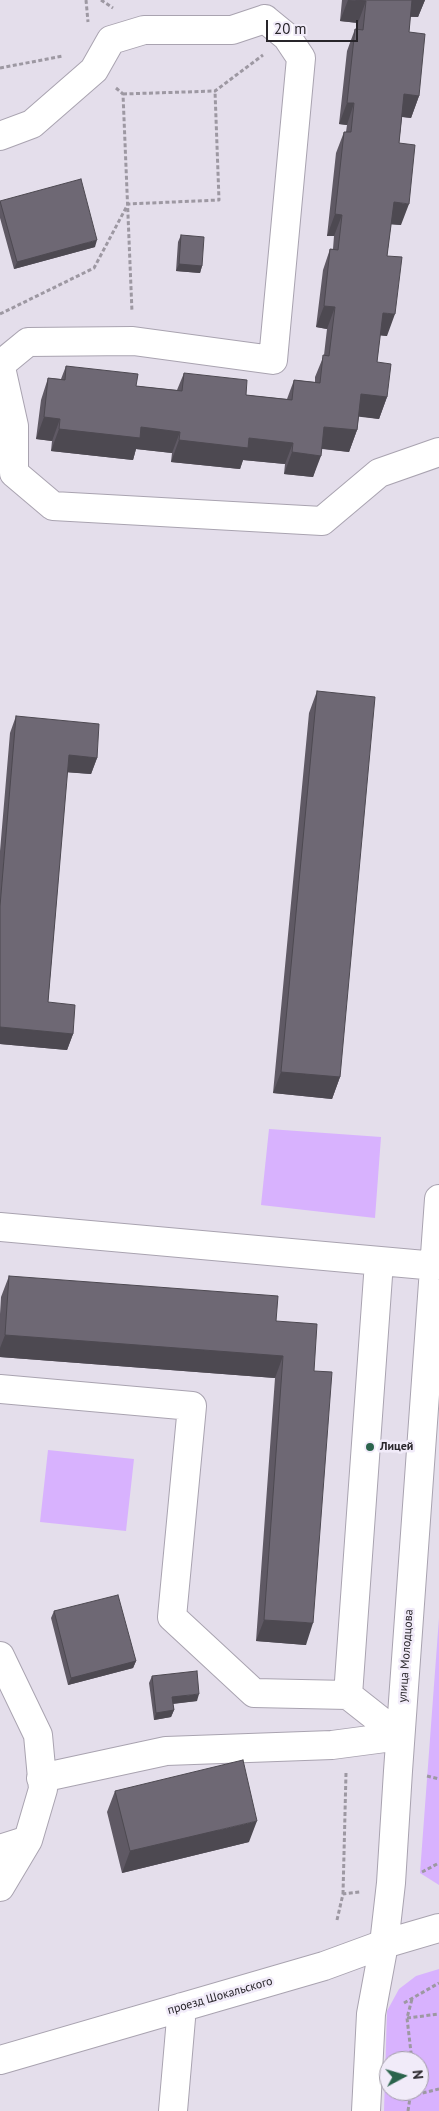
<!DOCTYPE html>
<html>
<head>
<meta charset="utf-8">
<style>
  body { margin:0 }
  #map { position:relative; width:439px; height:2111px; overflow:hidden; background:#e4deeb; font-family:"PT Sans",sans-serif }
  canvas { display:block }
  .north { position:absolute; left:379px; top:2051px; width:50px; height:50px; box-sizing:border-box; background:#f1ebf9; border:1px solid #a19ca6; border-radius:50%; rotate:84deg; font-size:14px; font-weight:700; line-height:20px; text-align:center; color:#28252a }
  .north::after { content:''; display:block; margin:auto; width:18px; height:22px; background:#2b644c; clip-path:polygon(50% 0,100% 100%,50% 72%,0 100%) }
  .scale { position:absolute; left:266px; top:20px; width:92px; height:22px; box-sizing:border-box; border:2px solid #28252a; border-top:0; padding-left:6px; font-size:15px; line-height:18px; white-space:nowrap; color:#28252a; -webkit-text-stroke:4px #f1ebf9; paint-order:stroke }
</style>
</head>
<body>
<div id="map">
<canvas width="439" height="2111"></canvas>
<div class="north">N</div>
<div class="scale">20 m</div>
</div>
<script>
const ctx = document.querySelector('canvas').getContext('2d');
ctx.lineJoin = 'round';
function fill(path, color) { ctx.fillStyle = color; ctx.fill(path, 'evenodd'); }
const poly = rows => new Path2D(rows.map(r => 'M' + r).join(''));
function stroke(path, color, width, dash) { ctx.strokeStyle = color; ctx.lineWidth = width; ctx.lineCap = dash ? 'butt' : 'round'; ctx.setLineDash(dash || []); ctx.stroke(path); }
function write(font, color, halo, rows, align = 'center') {
  ctx.font = font + ' "PT Sans",sans-serif'; ctx.lineWidth = 5; ctx.setLineDash([]); ctx.textBaseline = 'middle'; ctx.strokeStyle = halo; ctx.fillStyle = color; for (const [text, x, y, turn = 0] of rows) {
    ctx.save(); ctx.translate(x, y); ctx.rotate((+turn || 0) * Math.PI / 180); ctx.textAlign = isNaN(turn) ? turn : align; if (halo) ctx.strokeText(text, 0, 0); ctx.fillText(text, 0, 0); ctx.restore();
  }
}
const green = poly([
  [269,1129,381,1137,375,1218,261,1205],
  [48,1450,134,1459,126,1531,40,1522],
  [439,1618,439,1885,420,1873],
  [439,1969,439,2111,384,2111,387,2011,399,1989,416,1976],
  [389,2061,419,2061,419,2091,389,2091]
]);
const path = poly([
  [86,0,88,22],
  [101,0,113,8],
  [0,68,63,56],
  [116,88,123,94,132,312],
  [123,94,215,91,263,55],
  [0,314,94,268,128,204,219,200,215,91],
  [427,1776,439,1779],
  [422,1872,439,1863],
  [343,1894,346,1773],
  [337,1920,343,1894,360,1892],
  [404,2003,439,1983],
  [407,2018,439,2014],
  [412,2061,407,2018,412,1999],
  [410,2096,439,2089],
  [408,2111,411,2091]
]);
const minor = poly([
  [0,136,32,124,94,70,111,40,144,30,232,30,265,19],
  [0,363,14,426,14,473,53,506,322,521,379,473,439,452],
  [0,365,28,342,133,341,273,360,301,58,287,37,265,19],
  [0,1227,436,1266],
  [0,1389,192,1406,172,1617,254,1693,348,1695,400,1736],
  [0,1656,38,1735,43,1789,28,1840,0,1849],
  [348,1695,379,1262],
  [41,1778,166,1751,332,1745,400,1736],
  [0,1887,28,1840],
  [0,2060,324,1966,384,1944,439,1928],
  [173,2111,182,2007],
  [366,2111,371,2014,384,1944,391,1883,398,1771,439,1199]
]);
const wall = poly([
  [342,0,425,0,418,17,410,17,409,32,419,96,411,118,402,117,399,143,401,225,391,224,387,256,387,336,380,335,377,362,387,397,379,419,359,416,357,430,349,452,322,449,313,477,284,474,285,464,243,460,240,469,171,462,172,453,136,449,133,460,51,451,52,441,36,439,41,400,48,378,61,379,66,366,136,386,177,390,184,373,246,395,287,399,294,380,315,382,315,377,324,355,327,329,316,327,323,270,330,249,333,249,334,236,327,236,336,153,344,132,346,132,347,125,339,124,347,51,355,29,357,29,358,23,340,21],
  [0,201,95,247,14,269,0,218],
  [181,235,202,266,200,273,176,271,178,242],
  [317,691,340,1077,332,1099,273,1093,309,713],
  [16,716,97,758,91,774,67,772,48,1002,73,1034,67,1050,0,1044,0,851,10,733],
  [9,1276,276,1321,314,1371,306,1645,256,1641,275,1378,0,1357,0,1314,1,1297],
  [54,1611,136,1661,133,1668,68,1685,51,1618],
  [152,1676,197,1701,173,1704,174,1710,171,1717,154,1720,149,1683],
  [115,1791,249,1842,122,1873,107,1812]
]);
const shadedWall = poly([
  [348,0,366,1,358,23,340,21],
  [411,0,425,0,418,17,405,16],
  [404,94,419,96,411,118,396,116],
  [347,103,354,103,347,125,339,124],
  [394,202,409,204,401,225,386,224],
  [335,214,342,215,334,236,327,236],
  [97,240,95,247,14,269,17,262],
  [179,264,202,266,200,273,176,271],
  [324,306,335,307,327,329,316,327],
  [383,313,395,314,387,336,375,335],
  [361,394,387,397,379,419,353,416],
  [44,417,60,419,52,441,36,439],
  [141,427,180,432,172,453,136,449,133,460,51,451,59,429],
  [324,427,357,430,349,452,317,448],
  [249,438,293,443,285,464,243,460,240,469,171,462,179,440],
  [292,452,321,456,313,477,284,474],
  [69,755,97,758,91,774,63,772],
  [0,1027,73,1034,67,1050,0,1044],
  [281,1072,340,1077,332,1099,273,1093],
  [5,1335,283,1356,275,1378,0,1357,0,1348],
  [264,1620,313,1623,306,1645,256,1641],
  [136,1661,133,1668,68,1685,71,1678],
  [199,1694,197,1701,170,1704,172,1697],
  [174,1710,171,1717,154,1720,156,1713],
  [257,1821,249,1842,122,1873,130,1851]
]);
const building = poly([
  [356,0,412,0,409,32,425,34,419,96,404,94,399,143,415,145,409,204,394,202,387,256,402,257,395,314,383,313,377,362,391,364,387,397,361,394,357,430,324,427,321,456,292,452,293,443,249,438,248,448,179,440,180,432,141,427,140,438,59,429,60,419,44,417,48,378,65,380,66,366,138,374,136,386,182,391,184,373,247,380,246,395,292,400,294,380,320,383,323,355,329,356,335,307,324,306,330,249,338,250,342,215,335,214,344,132,351,132,354,103,347,103,355,29,363,30,366,1,356,0],
  [81,179,97,240,17,262,0,201,81,179],
  [181,235,204,237,202,266,179,264,181,235],
  [317,691,375,697,340,1077,281,1072,317,691],
  [16,716,99,724,97,758,69,755,48,1002,75,1005,73,1034,0,1027,0,906,16,716],
  [9,1276,278,1296,276,1321,317,1324,314,1371,332,1372,313,1623,264,1620,283,1356,5,1335,9,1276],
  [118,1595,136,1661,71,1678,54,1611,118,1595],
  [197,1671,199,1694,172,1697,174,1710,156,1713,152,1676,197,1671],
  [243,1760,257,1821,130,1851,115,1791,243,1760]
]);
const markers = [
  [370,1447,5,"#2b644c"]
];
const poiNames = [
  ["Лицей",380,1447]
];
const streetNames = [
  ["улица Молодцова",406,1656,-86],
  ["проезд Шокальского",220,1996,-16]
];
fill(green, '#d8b2fe');
stroke(minor, '#a9a3b0', 30);
stroke(path, '#9d98a2', 3, [4, 2.5]);
stroke(minor, '#fff', 28);
fill(wall, '#5f5964');
fill(shadedWall, '#4d4951');
fill(building, '#6e6874');
stroke(building, '#4d4951', 1);
for (const [x, y, r, color] of markers) { const dot = new Path2D(); dot.arc(x, y, r, 0, 2 * Math.PI); ctx.fillStyle = color; ctx.fill(dot); stroke(dot, '#f1ebf9', 2); }
write('bold 12px', '#28252a', '#f1ebf9', poiNames, 'left');
write('12px', '#28252a', '#f1ebf9', streetNames);
</script>
</body>
</html>
